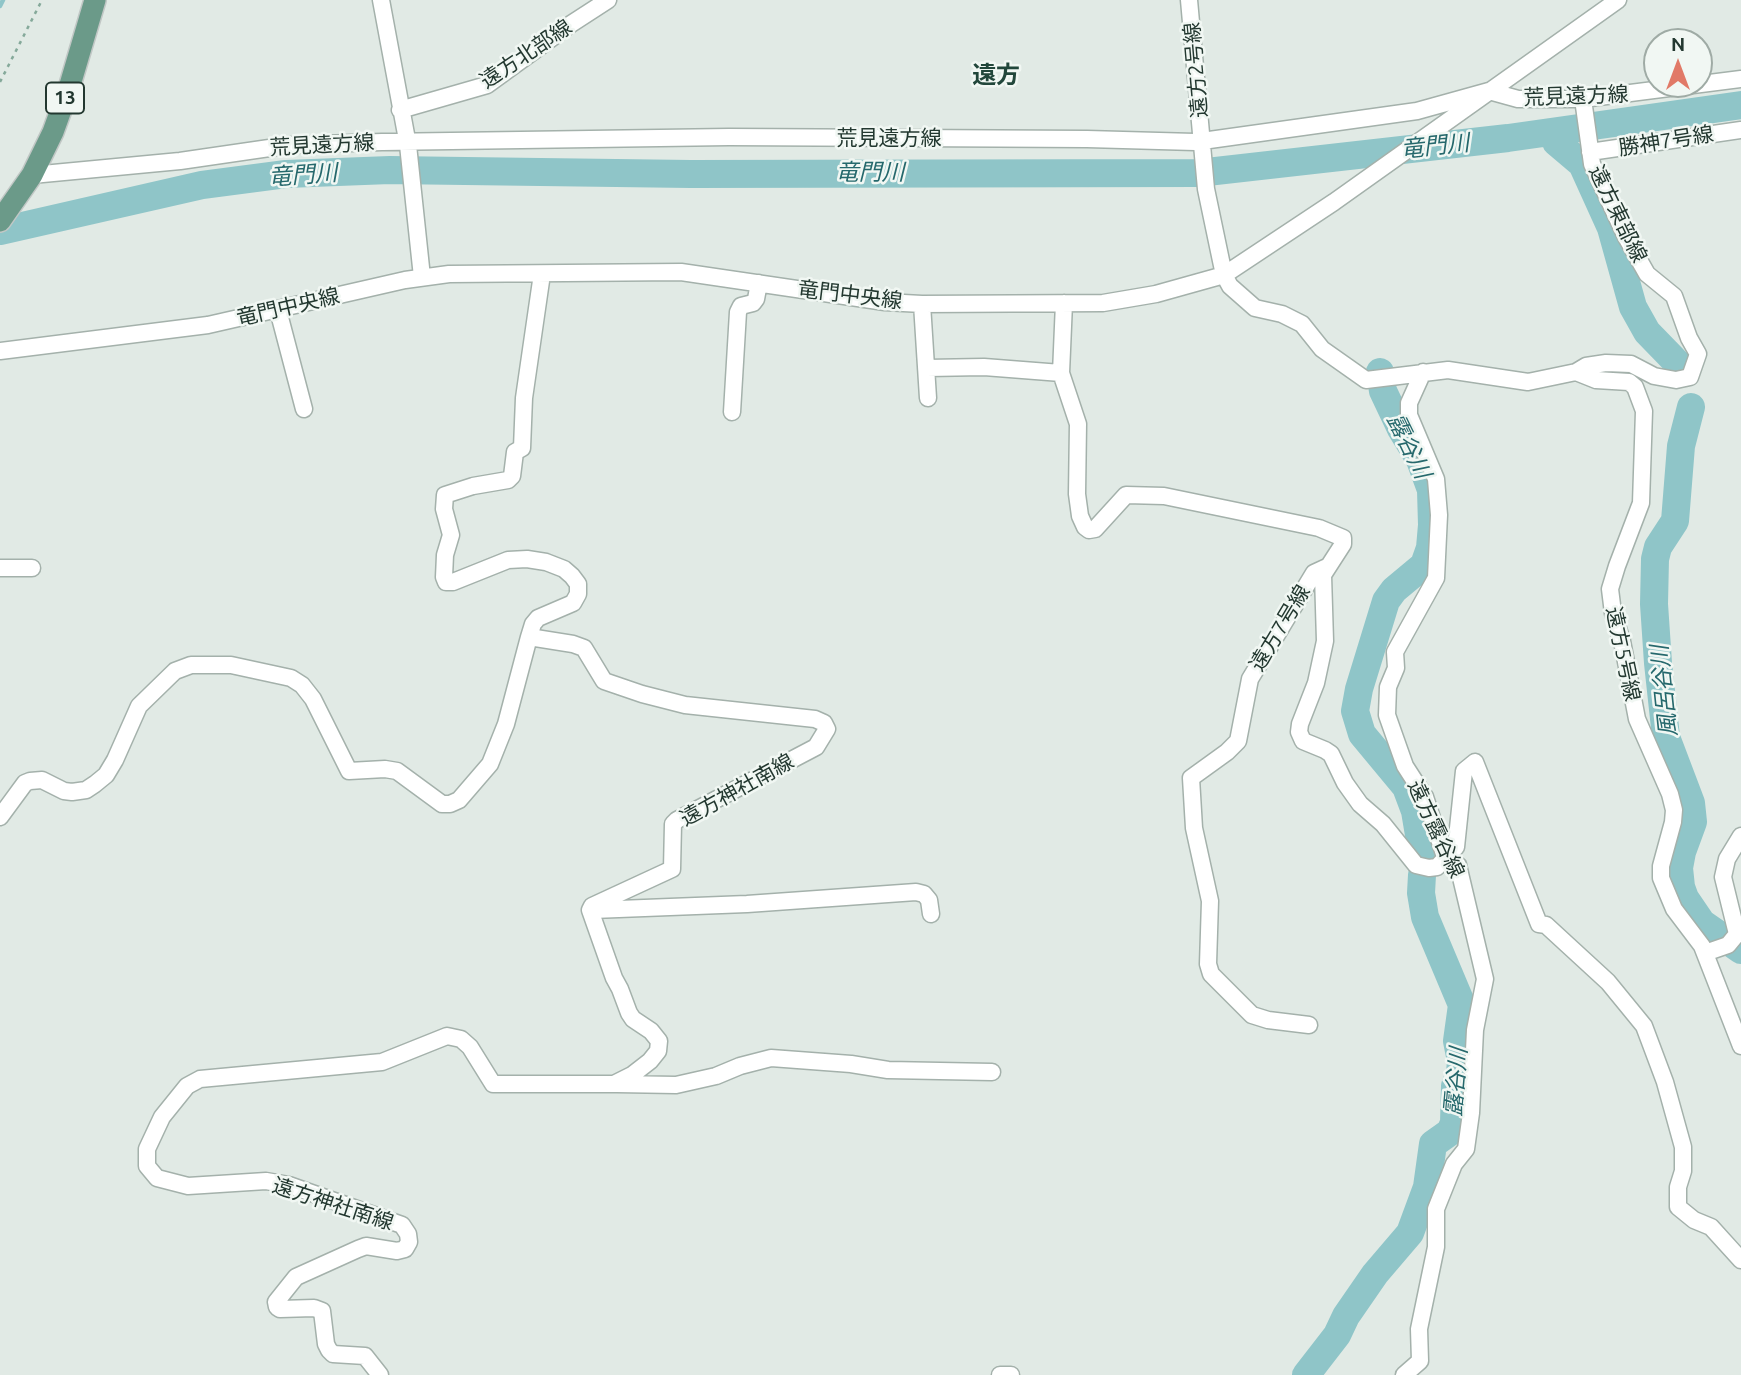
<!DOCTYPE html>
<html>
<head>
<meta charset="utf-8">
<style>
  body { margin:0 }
  #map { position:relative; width:1741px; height:1375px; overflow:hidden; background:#e1eae5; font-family:Ubuntu,sans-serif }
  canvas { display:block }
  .north { position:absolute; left:1643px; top:28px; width:70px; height:70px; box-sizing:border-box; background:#f1f7f3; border:2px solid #9faba5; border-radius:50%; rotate:0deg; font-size:19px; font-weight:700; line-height:28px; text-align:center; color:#233830 }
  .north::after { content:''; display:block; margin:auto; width:24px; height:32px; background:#e17967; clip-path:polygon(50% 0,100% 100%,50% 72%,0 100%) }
</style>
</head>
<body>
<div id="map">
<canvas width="1741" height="1375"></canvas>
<div class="north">N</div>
</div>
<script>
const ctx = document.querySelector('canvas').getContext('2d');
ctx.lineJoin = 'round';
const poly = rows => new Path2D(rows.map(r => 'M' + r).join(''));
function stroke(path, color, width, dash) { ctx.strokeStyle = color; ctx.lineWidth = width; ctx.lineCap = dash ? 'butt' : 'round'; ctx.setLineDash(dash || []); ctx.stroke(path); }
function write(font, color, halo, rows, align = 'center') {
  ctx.font = font + ' Ubuntu,"Noto Sans JP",sans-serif'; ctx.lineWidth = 5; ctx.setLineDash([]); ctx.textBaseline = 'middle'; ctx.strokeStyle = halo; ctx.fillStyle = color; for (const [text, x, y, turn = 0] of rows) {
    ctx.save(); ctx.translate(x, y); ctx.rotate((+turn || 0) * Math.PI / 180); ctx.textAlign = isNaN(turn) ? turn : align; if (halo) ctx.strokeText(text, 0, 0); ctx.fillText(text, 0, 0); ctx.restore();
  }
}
const stream = poly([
  [0,6,3,0]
]);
const river = poly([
  [1553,132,1556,142,1582,164,1611,228,1633,307,1647,332,1681,367],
  [0,231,202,185,286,174,390,170,691,174,1198,173,1508,138,1741,105],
  [1380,372,1383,391,1401,429,1420,460,1431,490,1432,525,1430,548,1424,565,1394,590,1386,601,1359,689,1355,711,1362,734,1406,787,1415,811,1423,859],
  [1691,407,1681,446,1675,521,1658,547,1655,559,1654,604,1658,663,1666,737,1691,803,1693,822,1682,852,1679,868,1681,887,1685,898,1702,923,1741,950],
  [1306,1375,1337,1335,1346,1316,1375,1274,1410,1233,1427,1187,1433,1144,1450,1132,1454,1123,1455,1086,1460,1073,1461,1061,1457,1041,1462,1005,1425,917,1421,893,1422,875]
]);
const path = poly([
  [0,82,42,0]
]);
const street = poly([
  [381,0,408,145,422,277],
  [1189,0,1206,189,1224,275,1230,286,1255,308,1282,314,1302,324,1322,349,1366,380,1448,370,1528,382,1576,372,1586,366,1606,363,1631,364,1654,376,1676,380,1690,377,1698,354,1689,338,1674,296,1647,274,1626,237,1592,164,1583,99],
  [400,110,487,85,571,24,608,0],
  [1590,152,1741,130],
  [32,175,180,161,290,145,382,142,729,137,1087,139,1195,142,1417,111,1489,91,1518,99,1583,99,1741,79],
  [1064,303,1061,373,1078,424,1077,494,1080,516,1085,527,1089,530,1095,529,1126,495,1164,496,1319,528,1343,538,1343,544,1323,575,1325,641,1316,683,1300,724,1299,732,1303,741,1325,750,1331,754,1345,783,1360,804,1383,824,1416,865,1429,868,1437,867,1456,847,1464,771,1475,762,1539,924,1546,925,1608,982,1644,1026,1665,1082,1683,1147,1683,1171,1678,1187,1678,1207,1694,1220,1711,1227,1741,1260],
  [922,304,928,398],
  [278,310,304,409],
  [0,351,208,325,405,280,449,274,681,272,885,302,922,304,1103,303,1156,294,1224,275,1334,202,1618,0],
  [927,368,984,367,1061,373],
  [1576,372,1596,380,1629,382,1635,387,1644,411,1641,503,1617,566,1610,589,1613,613,1622,641,1637,719,1670,794,1674,810,1673,822,1661,866,1661,878,1674,909,1702,946,1741,1046],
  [732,412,738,312,741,306,753,303,756,299,759,283],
  [0,568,32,568],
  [0,817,25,783,30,781,42,780,64,791,72,792,86,790,95,784,106,775,115,760,139,706,175,671,191,665,231,665,291,678,302,685,313,699,349,771,385,769,397,771,442,804,450,804,459,800,490,764,506,724,529,637],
  [593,910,747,904,916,892,924,894,929,900,931,914],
  [1705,953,1728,945,1737,934,1723,877,1727,859,1741,836],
  [1309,1025,1268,1020,1252,1015,1211,974,1208,964,1210,901,1194,828,1191,778,1227,752,1238,741,1250,679,1314,573,1327,567],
  [617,1084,676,1085,716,1076,740,1066,771,1058,851,1064,888,1070,992,1072],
  [380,1375,365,1356,333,1354,329,1350,326,1344,322,1311,314,1308,280,1309,277,1307,276,1302,296,1277,358,1249,366,1246,397,1251,405,1249,409,1242,408,1234,402,1225,289,1185,266,1181,188,1186,157,1178,147,1166,147,1149,162,1117,187,1086,200,1079,382,1062,447,1036,461,1039,470,1047,493,1084,614,1084,632,1075,650,1061,658,1051,659,1041,651,1031,633,1019,629,1013,620,989,614,978,590,910,592,906,672,869,673,824,677,820,816,747,827,729,824,723,815,719,685,705,642,694,604,681,584,648,573,644,529,637,533,624,538,618,573,603,578,594,578,584,572,576,564,569,546,562,527,559,508,560,453,582,446,582,444,577,445,555,451,535,444,509,445,495,473,486,508,480,512,476,515,452,522,448,524,398,542,274],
  [1000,1375,1011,1375],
  [1404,1375,1420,1361,1419,1329,1436,1247,1436,1209,1454,1164,1466,1149,1471,1113,1475,1030,1485,979,1458,865,1445,857,1425,797,1405,766,1387,715,1388,687,1396,668,1395,652,1436,578,1439,515,1436,479,1409,415,1409,403,1423,372]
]);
const primary = poly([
  [0,221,32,175,53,132,70,85,95,0]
]);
const shields = [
  [65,98,38]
];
const shieldNames = [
  ["13",65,98]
];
const streetNames = [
  ["遠方北部線",526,54,-34],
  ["遠方2号線",1196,70,-95],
  ["荒見遠方線",1576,96,-2],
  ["荒見遠方線",889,138],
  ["勝神7号線",1666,141,-9],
  ["荒見遠方線",322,145,-3],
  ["遠方東部線",1618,214,64],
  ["竜門中央線",850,295,7],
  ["竜門中央線",288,307,-13],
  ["遠方7号線",1280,628,-59],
  ["遠方5号線",1623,654,78],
  ["遠方神社南線",737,790,-29],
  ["遠方露谷線",1436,829,65],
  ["遠方神社南線",333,1204,18]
];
const waterNames = [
  ["竜門川",1435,146,-6],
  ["竜門川",870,172],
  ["竜門川",303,175,-4],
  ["露谷川",1409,446,64],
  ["風呂谷川",1664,691,-96],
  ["露谷川",1456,1082,-85]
];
const quarterNames = [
  ["遠方",996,75]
];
stroke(stream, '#8fc5c8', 4.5);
stroke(river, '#8fc5c8', 28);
stroke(street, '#a4b1ab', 19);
stroke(primary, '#c1c7c5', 24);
stroke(path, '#85a99a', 2.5, [3.5, 5]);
stroke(street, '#fff', 16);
stroke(primary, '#6b9a89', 21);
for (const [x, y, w] of shields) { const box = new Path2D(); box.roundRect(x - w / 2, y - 15.5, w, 31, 5); ctx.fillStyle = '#f1f7f3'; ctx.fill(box); stroke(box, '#233830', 2); }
write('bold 19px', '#233830', null, shieldNames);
write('21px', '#233830', '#f1f7f3', streetNames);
write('italic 23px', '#25686c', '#f1f7f3', waterNames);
write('bold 24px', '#22473b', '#f1f7f3', quarterNames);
</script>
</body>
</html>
